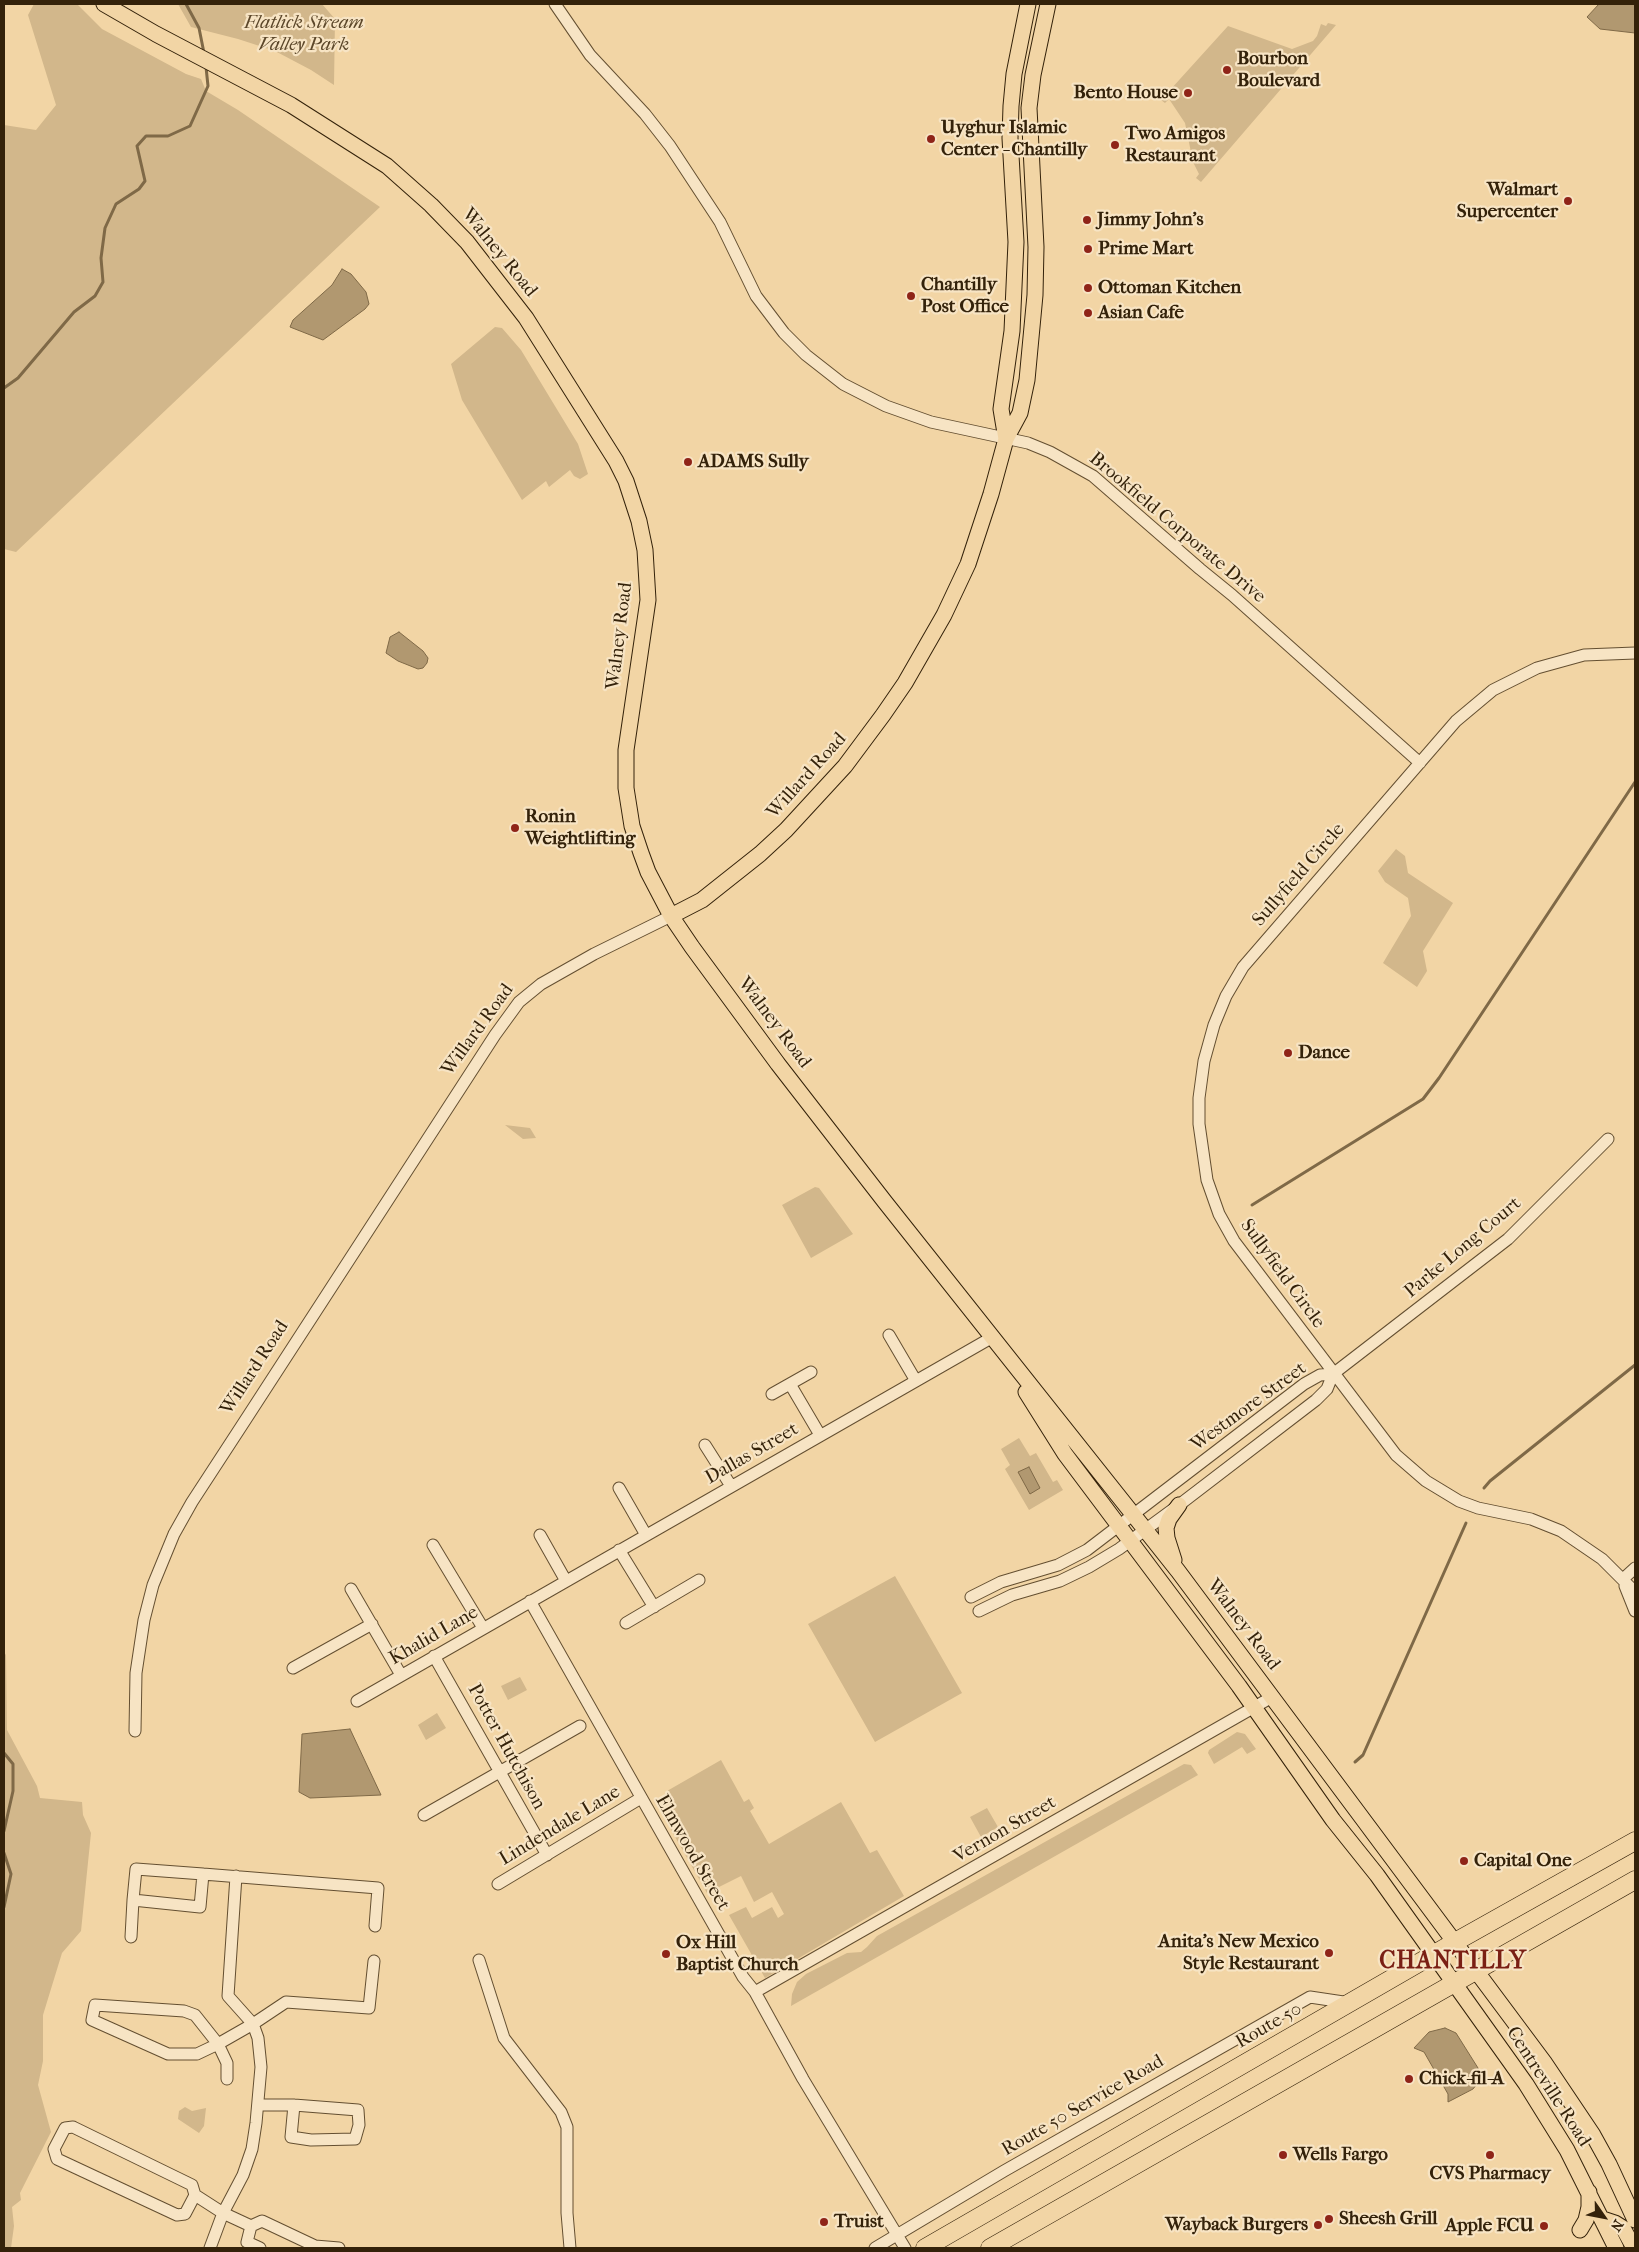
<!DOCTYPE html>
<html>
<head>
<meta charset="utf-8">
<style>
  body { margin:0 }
  #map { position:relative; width:1639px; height:2252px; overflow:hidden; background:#f2d5a5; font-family:"IM FELL French Canon",serif }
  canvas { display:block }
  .frame { position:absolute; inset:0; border:5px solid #34220a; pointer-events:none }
  .north { position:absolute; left:1579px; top:2192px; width:50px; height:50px; -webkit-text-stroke:4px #f7e4c4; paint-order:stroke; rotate:123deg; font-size:14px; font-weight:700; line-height:20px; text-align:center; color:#34220a }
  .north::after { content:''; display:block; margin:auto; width:18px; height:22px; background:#34220a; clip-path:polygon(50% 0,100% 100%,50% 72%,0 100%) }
</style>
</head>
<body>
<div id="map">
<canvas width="1639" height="2252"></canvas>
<div class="frame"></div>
<div class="north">N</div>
</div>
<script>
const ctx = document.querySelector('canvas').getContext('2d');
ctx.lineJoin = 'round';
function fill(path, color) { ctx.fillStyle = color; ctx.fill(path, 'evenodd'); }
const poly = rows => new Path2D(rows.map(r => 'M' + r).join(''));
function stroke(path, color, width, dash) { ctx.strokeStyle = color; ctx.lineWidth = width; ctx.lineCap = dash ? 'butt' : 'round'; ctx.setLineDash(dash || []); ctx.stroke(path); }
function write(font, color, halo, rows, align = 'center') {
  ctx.font = font + ' "IM FELL French Canon",serif'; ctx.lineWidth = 4.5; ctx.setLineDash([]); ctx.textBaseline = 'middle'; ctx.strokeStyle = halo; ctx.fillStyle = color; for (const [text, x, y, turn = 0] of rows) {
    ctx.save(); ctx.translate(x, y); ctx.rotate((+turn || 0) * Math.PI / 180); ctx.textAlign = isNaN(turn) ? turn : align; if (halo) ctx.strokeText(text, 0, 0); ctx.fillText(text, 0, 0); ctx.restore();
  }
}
const green = poly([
  [34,4,77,4,102,29,186,74,201,79,206,91,238,110,380,207,16,552,4,549,4,125,36,130,56,105,28,15],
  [178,4,322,4,335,19,334,85,311,70,275,51,238,39,191,27],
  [1328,23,1336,25,1201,182,1196,178,1199,174,1193,162,1185,123,1169,99,1165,103,1161,100,1228,26,1292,49,1313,41,1317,36,1321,24,1326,26],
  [495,327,502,328,521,350,578,444,588,474,580,479,574,476,570,470,549,487,546,481,522,500,462,400,451,364],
  [1396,849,1405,856,1408,873,1453,903,1423,951,1427,971,1417,987,1383,963,1411,916,1408,898,1385,882,1378,871],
  [505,1125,530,1128,536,1138,523,1139],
  [815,1187,819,1188,853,1234,811,1258,782,1205],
  [1019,1438,1030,1456,1036,1453,1053,1482,1057,1480,1063,1490,1029,1510,1005,1469,1010,1465,1001,1449],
  [895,1576,962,1693,875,1742,808,1624],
  [4,1652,6,1655,7,1730,37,1786,40,1798,82,1802,83,1815,91,1833,81,1931,62,1953,43,2015,43,2061,38,2085,51,2132,20,2193,21,2200,12,2207,14,2226,11,2248,4,2248],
  [520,1677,527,1690,508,1700,501,1686],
  [437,1713,446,1728,426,1740,418,1725],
  [1237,1732,1245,1734,1256,1749,1247,1754,1242,1747,1214,1764,1208,1753,1209,1750],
  [721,1760,744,1802,749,1799,754,1808,750,1811,769,1844,841,1802,870,1853,877,1850,904,1896,765,1978,729,1915,746,1907,752,1918,772,1907,778,1918,784,1914,772,1892,754,1902,741,1876,707,1893,661,1812,661,1800,667,1791],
  [1184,1764,1191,1765,1198,1775,791,2006,792,1994,797,1982,806,1974,847,1953,861,1952,867,1947,877,1936],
  [987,1808,998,1827,981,1837,970,1817],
  [185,2107,192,2111,206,2108,204,2126,199,2133,178,2119,179,2111]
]);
const water = poly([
  [1599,4,1635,4,1635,33,1600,29,1587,17,1599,4],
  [342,269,351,274,366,292,369,304,365,309,323,340,290,327,293,320,332,285,342,269],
  [399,632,423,651,428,658,427,663,423,668,418,669,398,661,386,653,390,637,399,632],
  [1029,1467,1040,1488,1030,1494,1018,1472,1029,1467],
  [350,1729,381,1795,310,1798,299,1792,302,1734,350,1729],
  [1445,2028,1456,2033,1478,2068,1479,2076,1477,2084,1473,2089,1448,2102,1448,2094,1424,2052,1414,2048,1429,2032,1445,2028]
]);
const stream = poly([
  [186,4,199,28,204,53],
  [4,388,18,378,74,312,95,296,103,282,101,258,105,228,116,204,139,189,145,181,137,146,146,136,168,136,190,126,208,86,206,67],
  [1252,1205,1423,1099,1439,1078,1635,782],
  [1484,1488,1490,1481,1635,1365],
  [4,1753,13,1764,13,1791,4,1831],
  [1355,1762,1363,1755,1466,1523],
  [4,1853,11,1874,4,1907]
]);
const minor = poly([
  [555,4,590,55,645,114,670,146,720,222,756,296,784,333,806,355,843,384,886,406,931,422,1028,443,1050,452,1093,476,1200,569,1232,595,1420,763],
  [1635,653,1584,655,1537,668,1493,690,1456,721,1243,967,1226,996,1214,1025,1204,1061,1199,1098,1199,1124,1207,1180,1219,1214,1234,1241,1396,1455,1426,1481,1459,1501,1478,1508,1531,1519,1561,1531,1602,1559,1635,1592],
  [889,1335,916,1381],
  [790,1384,820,1435],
  [772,1394,811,1372],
  [705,1445,731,1486],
  [619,1488,646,1535],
  [540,1535,566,1581],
  [433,1545,483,1628],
  [619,1550,654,1607],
  [1623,1579,1635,1568],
  [1625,1586,1635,1611],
  [351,1589,401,1675],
  [971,1597,1001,1582,1058,1565,1087,1550,1304,1384,1320,1375,1333,1374],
  [530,1601,743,1977,755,1992,803,2079,905,2248],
  [979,1611,1012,1595,1060,1581,1089,1567,1119,1549,1179,1505,1316,1400,1327,1389,1333,1374,1508,1239,1608,1139],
  [626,1623,699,1580],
  [434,1656,547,1855],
  [293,1668,372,1624],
  [357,1701,991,1338],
  [135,1731,136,1673,144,1620,153,1585,174,1534,192,1502,248,1416,495,1035,519,1002,541,984,594,954,671,916],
  [424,1815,580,1726],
  [203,1874,200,1907,133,1900,136,1869,203,1874,378,1888,375,1926],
  [498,1884,641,1798],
  [131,1937,133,1900],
  [479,1960,504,2038,561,2112,567,2127,567,2213,570,2248],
  [755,1992,1272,1697],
  [227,2079,227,2063,218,2044,195,2015,184,2011,95,2005,92,2020,168,2054,197,2054,218,2044,253,2024,286,2002,369,2008,374,1961],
  [258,2105,294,2105],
  [294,2105,358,2110,359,2125,355,2139,311,2140,291,2137,294,2105],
  [73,2127,192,2185,195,2195,185,2214,177,2215,57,2159,54,2149,65,2128,73,2127],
  [195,2195,223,2213,251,2226,262,2221,315,2246,339,2248],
  [251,2226,247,2242,260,2248],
  [210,2248,223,2213,243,2175,252,2149,256,2123,261,2067,258,2038,253,2024,228,1996,236,1876],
  [875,2248,1004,2171,1310,1997,1350,2003]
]);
const major = poly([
  [104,4,156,34,291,105,387,166,431,205,467,242,526,318,616,461,626,481,639,521,645,550,648,600,626,750,626,788,632,826,641,853,648,872,671,916,692,947,778,1064,885,1202,1178,1571,1544,2062,1593,2135,1609,2164,1635,2220],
  [1006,439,1001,409,1012,331,1016,242,1010,138,1011,106,1014,74,1028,4],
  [671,916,702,900,760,854,786,830,845,766,883,715,905,683,944,615,968,564,991,494,1006,439,1020,413,1027,380,1035,295,1036,247,1029,108,1033,75,1048,4],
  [1026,1392,1065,1454,1239,1686,1333,1820,1377,1875,1526,2084,1567,2150,1616,2248],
  [1174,1560,1167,1538,1166,1528,1169,1519,1179,1505],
  [1603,2219,1615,2223,1623,2228,1634,2248],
  [1580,2230,1586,2220,1589,2207,1589,2192]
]);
const highway = poly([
  [925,2248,1455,1942,1635,1841],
  [990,2248,1635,1880]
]);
const markers = [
  [1227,70,5,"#8f2418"],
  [1188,93,5,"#8f2418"],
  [931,139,5,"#8f2418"],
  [1115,145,5,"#8f2418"],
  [1568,201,5,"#8f2418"],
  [1087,220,5,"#8f2418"],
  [1088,249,5,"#8f2418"],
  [1088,288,5,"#8f2418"],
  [911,296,5,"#8f2418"],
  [1088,313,5,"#8f2418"],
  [688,462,5,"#8f2418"],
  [515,828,5,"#8f2418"],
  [1288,1053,5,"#8f2418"],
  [1464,1861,5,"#8f2418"],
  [1329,1953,5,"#8f2418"],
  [666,1954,5,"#8f2418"],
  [1409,2079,5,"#8f2418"],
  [1283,2155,5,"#8f2418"],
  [1490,2155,5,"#8f2418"],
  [1329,2219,5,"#8f2418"],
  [824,2222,5,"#8f2418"],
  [1318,2225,5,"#8f2418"],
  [1544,2226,5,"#8f2418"]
];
const parkNames = [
  ["Flatlick Stream",304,23],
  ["Valley Park",304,45]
];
const poiNames = [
  ["Bourbon",1237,59],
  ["Boulevard",1237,81],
  ["Bento House",1178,93,"right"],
  ["Uyghur Islamic",941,128],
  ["Center - Chantilly",941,150],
  ["Two Amigos",1125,134],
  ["Restaurant",1125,156],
  ["Walmart",1558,190,"right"],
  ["Supercenter",1558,212,"right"],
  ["Jimmy John's",1097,220],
  ["Prime Mart",1098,249],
  ["Chantilly",921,285],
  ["Post Office",921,307],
  ["Ottoman Kitchen",1098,288],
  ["Asian Cafe",1098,313],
  ["ADAMS Sully",698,462],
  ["Ronin",525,817],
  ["Weightlifting",525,839],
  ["Dance",1298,1053],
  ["Capital One",1474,1861],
  ["Anita's New Mexico",1319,1942,"right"],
  ["Style Restaurant",1319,1964,"right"],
  ["Ox Hill",676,1943],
  ["Baptist Church",676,1965],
  ["Chick-fil-A",1419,2079],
  ["Wells Fargo",1293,2155],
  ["CVS Pharmacy",1490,2174,"center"],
  ["Sheesh Grill",1339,2219],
  ["Truist",834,2222],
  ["Wayback Burgers",1308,2225,"right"],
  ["Apple FCU",1534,2226,"right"]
];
const streetNames = [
  ["Walney Road",499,253,51],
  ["Brookfield Corporate Drive",1177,528,40],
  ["Walney Road",620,636,-83],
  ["Willard Road",807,776,-48],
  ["Sullyfield Circle",1299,875,-49],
  ["Walney Road",774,1023,53],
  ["Willard Road",478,1030,-54],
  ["Parke Long Court",1463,1248,-40],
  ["Sullyfield Circle",1282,1274,54],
  ["Willard Road",255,1368,-57],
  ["Westmore Street",1249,1407,-36],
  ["Dallas Street",752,1454,-30],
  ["Walney Road",1243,1625,53],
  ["Khalid Lane",434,1636,-30],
  ["Potter Hutchison",506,1747,61],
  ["Lindendale Lane",560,1826,-31],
  ["Vernon Street",1005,1830,-30],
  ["Elmwood Street",692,1853,60],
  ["Route 50",1269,2026,-30],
  ["Centreville Road",1548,2087,57],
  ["Route 50 Service Road",1083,2106,-30]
];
const districtNames = [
  ["CHANTILLY",1453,1962]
];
fill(green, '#d2b78b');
fill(water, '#b19870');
stroke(water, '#7f6947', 1);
stroke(stream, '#7f6947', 3);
stroke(minor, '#644f31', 13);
stroke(major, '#34220a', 17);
stroke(highway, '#34220a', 19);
stroke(minor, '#f7e4c4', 11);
stroke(major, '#f2d5a5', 15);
stroke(highway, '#f2d5a5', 18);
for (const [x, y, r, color] of markers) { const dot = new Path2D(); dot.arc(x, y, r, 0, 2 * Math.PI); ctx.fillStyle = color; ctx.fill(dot); stroke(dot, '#f7e4c4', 2); }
write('italic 19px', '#5c472a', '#f7e4c4', parkNames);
write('bold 19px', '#34220a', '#f7e4c4', poiNames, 'left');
write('19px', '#34220a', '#f7e4c4', streetNames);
ctx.letterSpacing = '1px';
write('bold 24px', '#7a1f14', '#f7e4c4', districtNames);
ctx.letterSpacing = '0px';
</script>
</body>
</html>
